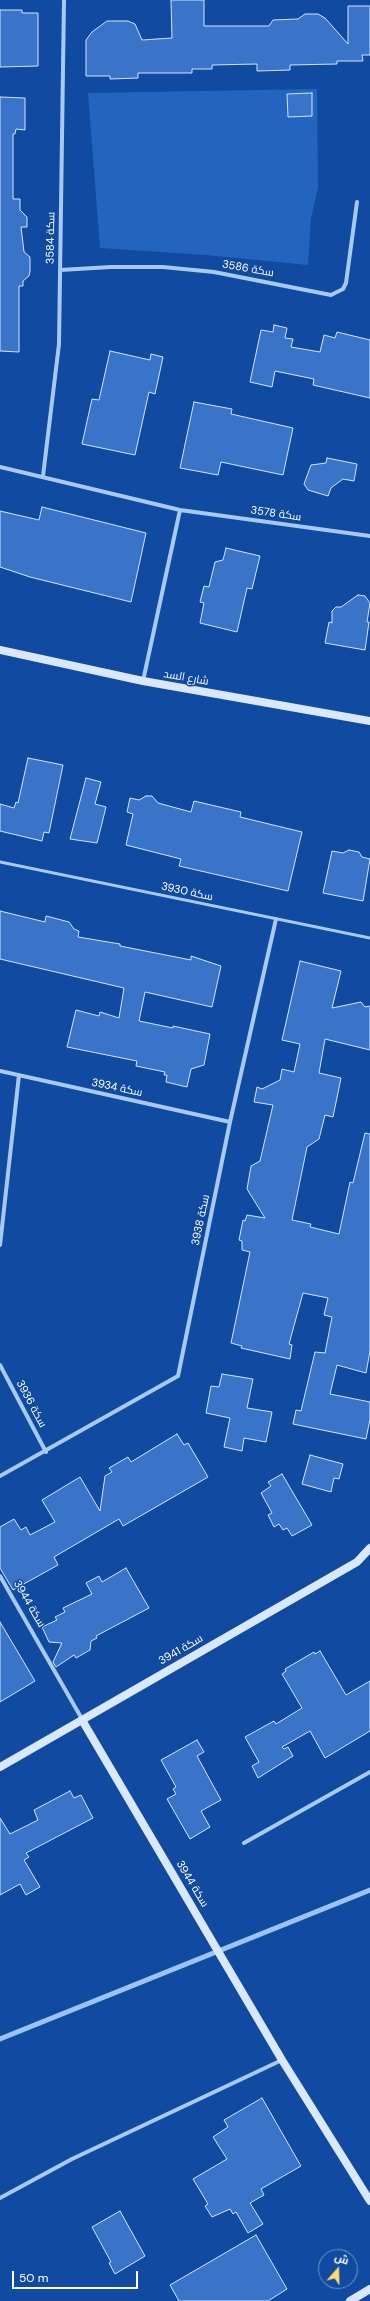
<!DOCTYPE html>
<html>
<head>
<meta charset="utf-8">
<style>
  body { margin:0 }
  #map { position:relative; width:370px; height:2301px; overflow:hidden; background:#104ba1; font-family:"DM Sans",Cairo,sans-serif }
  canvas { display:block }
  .north { position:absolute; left:318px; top:2249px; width:40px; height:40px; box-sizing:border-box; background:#104ba1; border:1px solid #7093c7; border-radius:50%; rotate:20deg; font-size:11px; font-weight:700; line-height:16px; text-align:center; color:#fff }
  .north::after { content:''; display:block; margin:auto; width:14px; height:18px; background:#ffda6d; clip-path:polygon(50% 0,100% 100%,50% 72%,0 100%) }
  .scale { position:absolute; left:12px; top:2271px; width:126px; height:18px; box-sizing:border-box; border:2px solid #fff; border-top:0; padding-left:5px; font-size:12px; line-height:14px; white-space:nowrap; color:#fff; -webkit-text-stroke:3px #104ba1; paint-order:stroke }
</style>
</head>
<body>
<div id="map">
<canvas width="370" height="2301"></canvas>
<div class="north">ش</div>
<div class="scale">50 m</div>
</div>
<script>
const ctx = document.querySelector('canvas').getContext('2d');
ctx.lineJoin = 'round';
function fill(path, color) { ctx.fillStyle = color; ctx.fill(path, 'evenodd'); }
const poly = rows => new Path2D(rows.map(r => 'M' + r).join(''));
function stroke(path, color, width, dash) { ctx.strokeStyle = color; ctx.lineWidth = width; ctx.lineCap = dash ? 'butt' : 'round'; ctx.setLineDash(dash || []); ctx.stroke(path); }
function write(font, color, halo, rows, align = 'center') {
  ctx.font = font + ' "DM Sans",Cairo,sans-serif'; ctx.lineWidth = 3; ctx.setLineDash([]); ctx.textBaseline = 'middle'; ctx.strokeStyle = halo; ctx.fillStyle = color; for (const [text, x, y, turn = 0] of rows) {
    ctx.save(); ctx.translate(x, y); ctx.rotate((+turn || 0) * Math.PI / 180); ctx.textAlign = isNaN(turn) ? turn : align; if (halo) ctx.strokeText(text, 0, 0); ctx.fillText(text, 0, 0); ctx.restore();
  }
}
const green = poly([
  [317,89,318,188,311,218,308,265,206,255,100,248,88,93]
]);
const stream = poly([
  [0,2039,370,1890]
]);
const building = poly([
  [171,0,204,0,204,26,269,26,273,20,298,19,305,14,318,14,325,18,348,44,348,6,370,6,370,55,362,55,363,61,337,61,337,64,290,65,290,70,257,71,257,64,212,65,212,69,192,69,192,73,138,73,138,78,110,79,110,76,86,76,86,40,92,32,107,21,128,21,135,24,142,40,172,38,171,0],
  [0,10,22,10,22,13,38,13,38,66,0,67,0,10],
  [312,93,312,116,288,117,287,94,312,93],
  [0,97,25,98,25,130,16,129,15,134,13,134,13,199,20,199,20,210,27,217,27,227,21,227,24,252,30,257,30,271,29,276,23,281,23,286,19,286,19,352,0,351,0,97],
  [274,325,287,328,285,338,293,339,291,347,320,352,324,335,335,338,337,332,370,340,370,398,313,385,314,379,275,371,272,387,250,382,261,330,273,332,274,325],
  [110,351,150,360,151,354,163,357,155,394,149,392,135,455,82,444,92,399,99,400,110,351],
  [194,402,232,409,231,414,293,428,283,475,221,462,218,475,180,468,194,402],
  [327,458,357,464,354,481,343,479,331,488,328,496,308,490,304,484,311,465,326,463,327,458],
  [42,507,146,533,131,602,30,577,0,567,0,511,39,520,42,507],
  [226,548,260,556,252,589,247,588,237,632,200,623,204,603,200,602,204,586,209,587,215,562,223,560,226,548],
  [358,595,365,596,370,603,367,622,369,622,365,650,325,643,329,622,332,623,332,611,336,607,341,607,358,595],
  [28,758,63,765,49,833,44,832,42,841,0,831,0,804,14,808,16,802,18,803,28,758],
  [86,778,101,782,95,804,106,807,97,843,70,839,86,778],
  [146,796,152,796,158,803,191,812,194,801,241,812,240,817,302,832,288,891,179,866,181,859,126,845,133,814,127,812,130,798,139,800,146,796],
  [349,850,359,852,362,857,370,859,363,901,323,893,332,851,343,853,349,850],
  [0,911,45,922,46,916,69,922,74,929,79,931,78,937,120,944,120,946,191,960,191,956,221,966,212,1007,145,992,139,1021,173,1028,173,1026,210,1034,204,1065,191,1069,187,1087,166,1082,167,1075,164,1075,165,1072,136,1066,137,1061,67,1047,76,1010,99,1016,100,1012,119,1018,124,988,0,959,0,911],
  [300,961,341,971,332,1008,361,1002,365,1007,370,1006,370,1050,325,1039,319,1073,341,1078,333,1117,325,1115,319,1139,307,1147,292,1220,311,1224,310,1227,339,1234,350,1182,353,1183,365,1133,370,1134,370,1351,366,1373,337,1365,330,1394,370,1402,370,1419,366,1439,293,1424,296,1410,301,1411,315,1352,325,1353,332,1317,324,1315,328,1298,303,1293,289,1344,292,1345,290,1359,241,1348,242,1346,231,1343,250,1252,242,1250,242,1241,239,1240,243,1220,245,1221,247,1215,265,1218,247,1189,251,1166,260,1161,273,1105,254,1102,257,1087,262,1089,280,1080,282,1069,294,1072,300,1044,282,1040,300,961],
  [222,1374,253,1379,247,1408,272,1412,266,1442,244,1438,242,1451,224,1447,230,1418,206,1413,211,1386,219,1387,222,1374],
  [177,1434,184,1445,188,1443,208,1477,123,1526,119,1519,54,1557,58,1565,13,1590,0,1568,0,1527,14,1519,21,1530,26,1527,30,1535,55,1522,42,1500,80,1477,100,1511,105,1476,112,1472,109,1468,128,1457,131,1462,177,1434],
  [310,1455,343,1464,339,1479,334,1478,331,1492,302,1484,310,1455],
  [282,1474,312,1525,292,1536,287,1528,283,1530,279,1524,274,1527,268,1515,272,1513,261,1493,271,1486,268,1482,282,1474],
  [126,1568,149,1608,96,1636,97,1638,91,1641,90,1650,76,1658,74,1655,56,1667,53,1662,62,1643,49,1642,42,1627,57,1620,55,1617,65,1612,63,1608,92,1594,86,1583,99,1576,102,1582,126,1568],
  [0,1622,35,1681,0,1702,0,1622],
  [320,1651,346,1695,370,1681,370,1731,325,1758,310,1731,282,1747,284,1749,288,1747,293,1756,258,1778,252,1766,259,1762,245,1737,274,1721,276,1724,302,1708,282,1674,286,1671,285,1669,314,1652,315,1654,320,1651],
  [197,1740,204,1752,197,1756,221,1800,201,1811,210,1827,190,1839,167,1799,176,1794,173,1789,176,1787,161,1760,197,1740],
  [70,1791,74,1798,81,1795,93,1818,26,1853,29,1857,24,1860,40,1887,26,1895,20,1884,0,1895,0,1818,10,1834,38,1820,34,1810,70,1791],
  [262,2098,301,2166,261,2189,264,2195,250,2203,263,2224,248,2233,236,2212,233,2214,230,2209,212,2217,205,2206,208,2204,193,2179,227,2159,213,2137,228,2127,224,2120,262,2098],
  [120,2211,145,2256,115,2274,109,2263,111,2262,92,2227,120,2211],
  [256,2235,287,2289,268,2301,179,2301,170,2285,256,2235]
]);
const lane = poly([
  [0,862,370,938]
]);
const street = poly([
  [60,270,111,267,163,267,214,272,331,295,343,289,346,283,357,202],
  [0,467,180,510,370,536],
  [43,476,59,344,64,0],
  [143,681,180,510],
  [0,1071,230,1122],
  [0,1245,19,1075],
  [0,1365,46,1452],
  [0,1476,178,1376,230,1122,276,919],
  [0,1576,82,1719],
  [244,1843,370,1772],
  [0,2198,72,2159,282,2060]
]);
const secondary = poly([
  [0,650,143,681,370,721],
  [82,1720,282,2060,370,2201],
  [0,1767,357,1562,370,1548],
  [350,2301,370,2289]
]);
const streetNames = [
  ["سكة 3584",51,238,-89],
  ["سكة 3586",248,269,10],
  ["سكة 3578",276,514,8],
  ["شارع السد",186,678,10],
  ["سكة 3930",187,892,12],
  ["سكة 3934",117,1088,12],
  ["سكة 3938",201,1220,-78],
  ["سكة 3936",31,1404,62],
  ["سكة 3944",29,1604,60],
  ["سكة 3941",181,1650,-30],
  ["سكة 3944",192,1884,59]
];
fill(green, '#2364bf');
stroke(stream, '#9ac3f9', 5);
fill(building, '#3974c8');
stroke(building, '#d2e4fe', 1);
stroke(lane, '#a9c9f5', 3);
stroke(street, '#a9c9f5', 4);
stroke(secondary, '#d9e8fe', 8);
write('11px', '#fff', '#104ba1', streetNames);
</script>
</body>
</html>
